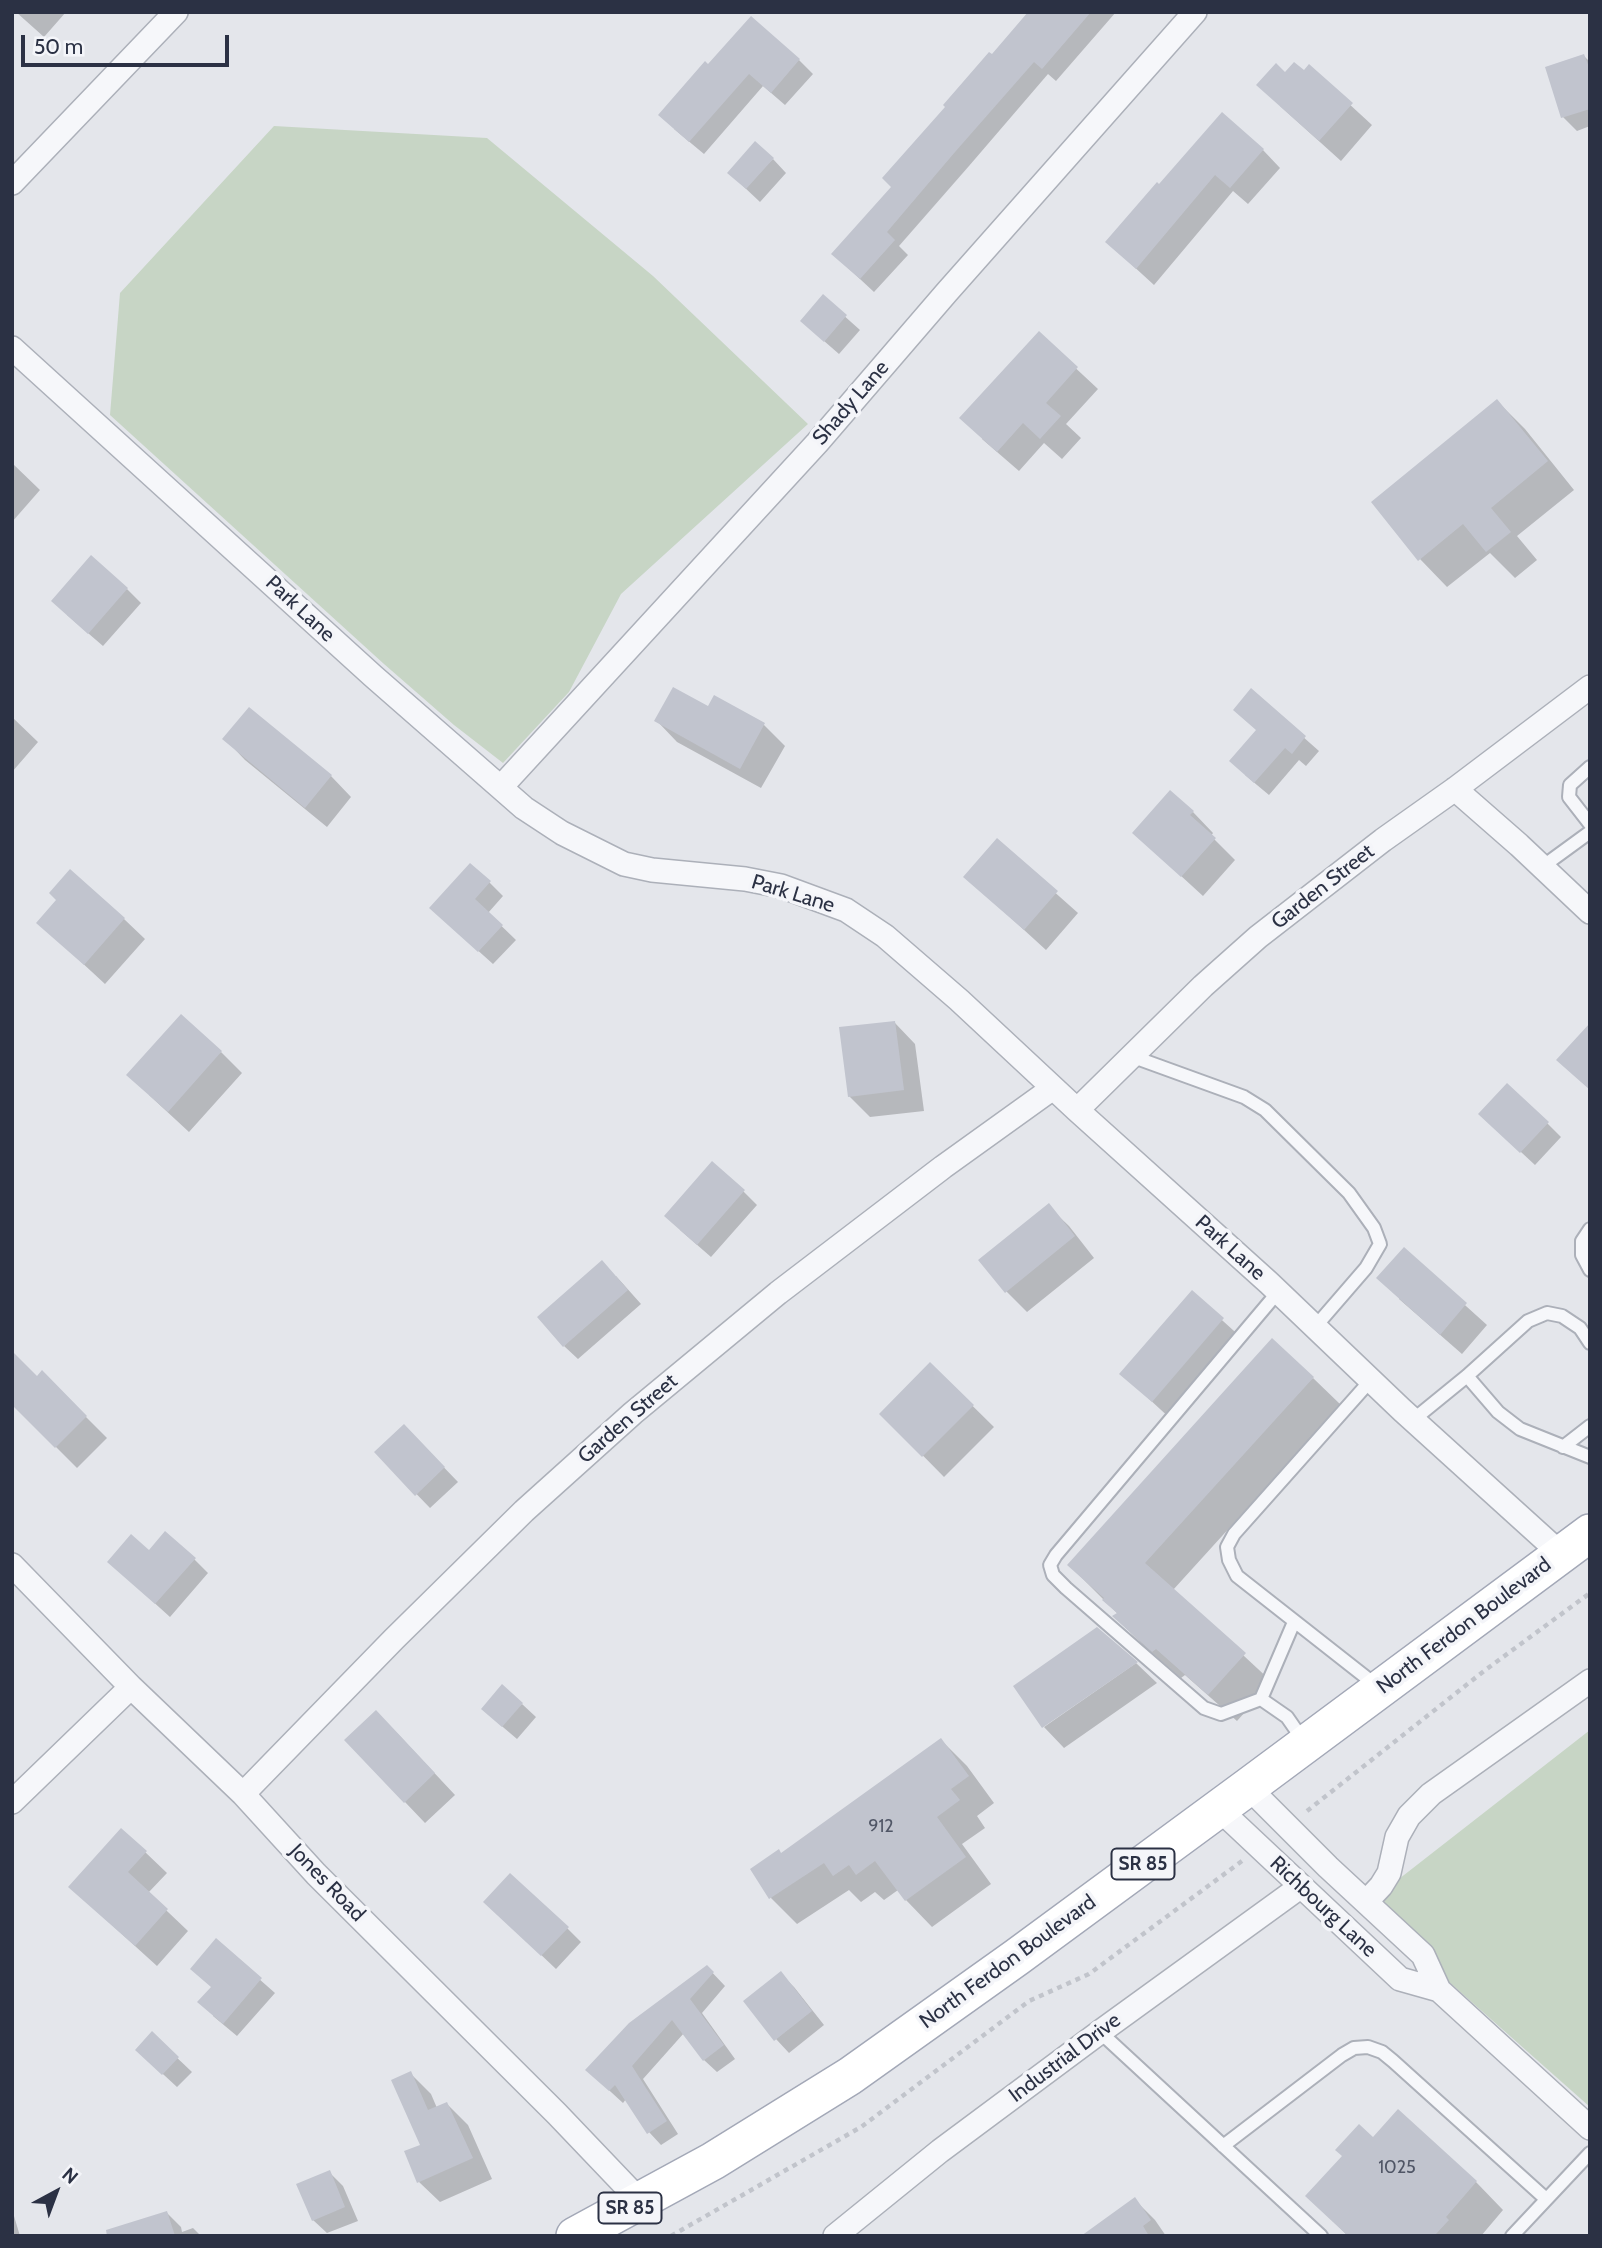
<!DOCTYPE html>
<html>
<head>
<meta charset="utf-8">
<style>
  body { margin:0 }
  #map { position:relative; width:1602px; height:2248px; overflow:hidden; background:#e4e6eb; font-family:Cabin,sans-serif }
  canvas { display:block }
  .frame { position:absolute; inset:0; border:14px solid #2b3144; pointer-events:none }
  .north { position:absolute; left:21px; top:2157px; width:70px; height:70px; -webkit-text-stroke:5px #f4f5f9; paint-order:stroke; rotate:41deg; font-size:19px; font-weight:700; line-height:28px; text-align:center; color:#2b3144 }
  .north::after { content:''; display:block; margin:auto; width:24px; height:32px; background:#2b3144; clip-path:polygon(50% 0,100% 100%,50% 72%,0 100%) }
  .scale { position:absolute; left:21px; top:35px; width:208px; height:32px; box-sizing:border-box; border:4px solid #2b3144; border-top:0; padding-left:9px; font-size:21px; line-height:24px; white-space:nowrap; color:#2b3144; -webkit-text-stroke:5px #f4f5f9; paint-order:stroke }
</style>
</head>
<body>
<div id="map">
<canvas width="1602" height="2248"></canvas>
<div class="frame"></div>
<div class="north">N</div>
<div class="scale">50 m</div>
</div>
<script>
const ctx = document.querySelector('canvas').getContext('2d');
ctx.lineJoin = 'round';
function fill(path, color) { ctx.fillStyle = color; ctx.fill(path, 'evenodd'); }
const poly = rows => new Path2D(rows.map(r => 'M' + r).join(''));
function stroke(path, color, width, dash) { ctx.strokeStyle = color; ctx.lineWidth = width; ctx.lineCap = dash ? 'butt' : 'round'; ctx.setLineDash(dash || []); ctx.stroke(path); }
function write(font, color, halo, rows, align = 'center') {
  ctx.font = font + ' Cabin,sans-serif'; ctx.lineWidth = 7; ctx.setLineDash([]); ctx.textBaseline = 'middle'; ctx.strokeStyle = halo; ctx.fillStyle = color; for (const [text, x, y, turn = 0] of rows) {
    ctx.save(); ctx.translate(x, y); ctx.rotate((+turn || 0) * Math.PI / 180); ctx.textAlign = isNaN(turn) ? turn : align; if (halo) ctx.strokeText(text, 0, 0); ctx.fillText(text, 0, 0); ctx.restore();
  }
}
const green = poly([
  [274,126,487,138,653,276,808,424,621,594,569,692,503,763,454,725,384,664,110,415,120,293],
  [1590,1730,1590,2107,1440,1974,1372,1900]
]);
const shadow = poly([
  [16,12,66,12,44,37],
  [1031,12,1116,12,1056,81,1048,74,969,166,899,246,908,255,874,292,847,267,893,187,992,57],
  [1584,56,1590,62,1590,126,1577,131,1563,117],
  [799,60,813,74,785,105,763,86,704,154,674,129,709,67],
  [1309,67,1372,125,1341,161,1280,106,1285,74,1304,73],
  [1263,150,1280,168,1248,204,1233,191,1154,285,1107,242,1159,186],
  [773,159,786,173,760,202,743,186],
  [823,297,860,330,839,354,816,334],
  [1039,334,1098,389,1066,424,1081,438,1062,459,1044,443,1019,471,982,439],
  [1497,401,1525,429,1574,490,1517,536,1537,560,1515,578,1490,553,1447,587,1420,559],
  [12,463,40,490,12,522],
  [127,589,141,603,103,646,67,615],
  [1251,691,1319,751,1306,766,1299,760,1269,795,1245,775,1258,731],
  [708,708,764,725,785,746,761,788,677,742,657,721],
  [12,717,38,742,12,772],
  [225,739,331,776,351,797,327,827,245,760],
  [1193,812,1213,833,1211,836,1235,860,1203,896,1134,833],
  [997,841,1078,913,1046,950,966,877],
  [489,882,503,896,488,913,516,940,493,964,445,921],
  [58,900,124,919,145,939,105,984,39,923],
  [895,1023,915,1044,924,1111,870,1117,849,1096],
  [221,1052,242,1073,189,1132,149,1095],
  [1547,1123,1561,1137,1535,1165,1494,1127],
  [743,1191,757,1205,711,1257,680,1230],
  [1048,1206,1069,1226,1094,1258,1027,1312,1006,1291],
  [1404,1250,1487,1325,1462,1354,1399,1299],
  [616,1276,641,1304,578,1359,564,1346],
  [1192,1293,1244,1340,1173,1421,1122,1374],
  [930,1364,994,1427,944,1477,882,1414],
  [42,1373,107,1438,77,1468,12,1403],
  [1313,1378,1341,1405,1173,1590,1272,1682,1237,1721,1185,1675,1181,1678,1142,1644,1115,1617,1118,1614,1069,1565],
  [404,1426,458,1482,430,1508,376,1452],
  [149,1552,194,1559,208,1573,170,1617,109,1562],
  [1136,1663,1157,1683,1064,1748,1044,1727],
  [522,1704,536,1717,517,1739,497,1722],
  [397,1733,455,1795,425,1823,405,1802],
  [941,1740,967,1766,994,1803,977,1816,985,1828,962,1844,991,1884,932,1927,906,1900,898,1890,884,1900,875,1892,861,1902,849,1890,797,1924,771,1898,782,1855],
  [122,1830,167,1873,148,1893,188,1931,157,1966,92,1907],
  [499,1915,567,1928,581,1942,556,1969],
  [216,1941,275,1993,237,2036,213,2016,212,1988],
  [707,1967,725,1986,702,2013,735,2059,717,2072,704,2060,684,2033,643,2079,678,2134,661,2145,649,2132,626,2099,623,2103,600,2082],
  [780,1973,794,1987,824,2025,789,2053,776,2039],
  [152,2034,192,2072,177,2087,151,2063],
  [410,2073,431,2094,437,2108,447,2104,468,2125,492,2179,440,2202,419,2182,422,2145],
  [1373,2139,1476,2182,1503,2210,1481,2236,1348,2236,1307,2196,1344,2156],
  [329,2172,343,2186,358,2221,327,2233,313,2220],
  [1134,2199,1155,2220,1166,2236,1084,2236],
  [167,2213,181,2227,182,2232,193,2228,201,2236,124,2236],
  [12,2214,14,2216,20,2236,12,2236]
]);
const building = poly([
  [1028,12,1091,12,1042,69,1034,62,955,152,887,232,895,240,860,279,831,254,891,187,882,178,945,107,943,105,989,52,992,54],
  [751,16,800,59,771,93,749,74,689,142,658,115,705,61,708,64],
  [1584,54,1590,70,1590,109,1561,118,1545,67],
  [1294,62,1304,70,1309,64,1353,103,1319,141,1256,85,1276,63,1285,72],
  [1222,112,1264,149,1230,188,1215,175,1136,269,1105,242,1157,182,1159,184],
  [755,141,774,158,746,189,727,173],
  [823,294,847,315,824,342,800,321],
  [1039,331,1078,367,1046,403,1061,416,1040,439,1023,423,997,452,959,418],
  [1497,399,1548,461,1491,508,1511,532,1486,552,1463,524,1418,561,1371,502],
  [91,555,128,588,88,634,51,601],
  [673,687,708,706,714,695,765,723,740,769,654,721],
  [1251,688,1306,736,1292,754,1285,748,1254,783,1229,761,1256,730,1233,710],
  [249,707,332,775,305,808,222,739],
  [1170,790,1194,811,1190,815,1216,838,1181,877,1132,833],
  [997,838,1058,891,1024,930,963,877],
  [470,863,491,881,475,899,503,925,478,952,429,908],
  [70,869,125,918,84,965,36,923,56,900,49,893],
  [181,1014,222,1051,168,1112,126,1075],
  [895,1021,904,1090,848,1097,839,1027],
  [1590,1023,1590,1090,1556,1060],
  [1507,1083,1549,1122,1520,1153,1478,1114],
  [712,1161,745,1190,697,1245,664,1216],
  [1049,1203,1075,1236,1005,1293,978,1260],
  [1404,1247,1467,1303,1440,1335,1376,1278],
  [602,1260,628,1290,563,1347,537,1317],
  [1192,1290,1224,1318,1152,1402,1119,1374],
  [1272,1338,1314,1377,1145,1563,1246,1653,1208,1695,1156,1649,1152,1652,1112,1616,1117,1613,1102,1600,1104,1598,1067,1565],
  [12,1351,37,1376,42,1370,87,1416,55,1448,12,1405],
  [930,1362,974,1405,922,1457,879,1414],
  [404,1424,445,1467,415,1496,374,1452],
  [165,1531,196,1558,155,1604,107,1562,131,1534,149,1550],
  [1097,1627,1138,1662,1042,1728,1013,1686],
  [502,1684,523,1703,502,1727,481,1709],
  [376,1710,435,1773,404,1803,344,1740],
  [941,1738,969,1776,951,1789,960,1800,937,1817,966,1857,905,1901,875,1861,856,1875,849,1865,833,1876,824,1863,769,1899,750,1869,779,1849,781,1853],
  [121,1828,147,1851,128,1872,168,1909,135,1946,68,1887],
  [510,1873,569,1927,541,1956,483,1902],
  [216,1938,262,1978,223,2024,197,2002,211,1987,190,1969],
  [707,1965,714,1972,690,1999,724,2045,703,2061,672,2020,632,2066,667,2121,647,2134,615,2085,609,2091,585,2070,629,2023],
  [781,1971,812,2011,774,2041,743,2001],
  [152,2031,179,2057,162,2075,135,2050],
  [411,2071,428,2110,447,2102,473,2158,417,2183,404,2151,420,2145,391,2080],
  [1398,2109,1477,2181,1446,2217,1449,2220,1434,2236,1348,2236,1305,2196,1342,2156,1335,2150,1359,2124,1373,2137],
  [330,2170,345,2207,312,2221,296,2184],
  [1135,2197,1151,2220,1143,2226,1149,2236,1081,2236],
  [167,2211,175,2236,107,2236,106,2230]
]);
const path = poly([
  [1307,1811,1484,1671,1590,1593],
  [671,2236,861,2127,1029,2001,1089,1974,1242,1861]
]);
const lane = poly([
  [1590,767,1570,785,1569,797,1590,824],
  [1542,867,1590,832],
  [1131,1056,1244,1097,1265,1110,1349,1193,1374,1228,1380,1244,1366,1268,1315,1327],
  [1590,1229,1582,1241,1582,1255,1590,1270],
  [1278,1292,1056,1555,1050,1565,1053,1575,1066,1588,1204,1708,1221,1714,1261,1699,1287,1717,1303,1740],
  [1467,1376,1498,1412,1520,1429,1590,1457],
  [1371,1380,1234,1534,1227,1547,1229,1560,1237,1576,1377,1686],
  [1413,1420,1467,1376,1528,1321,1547,1313,1562,1316,1580,1328,1590,1343],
  [1563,1447,1590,1426],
  [1261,1699,1294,1622],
  [1100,2032,1321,2236],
  [1223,2146,1342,2055,1354,2048,1368,2047,1382,2052,1393,2061,1546,2199],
  [1512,2236,1590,2153]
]);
const street = poly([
  [12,183,176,12],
  [12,348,373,676,524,808,562,833,624,864,652,870,745,879,781,886,846,910,885,936,959,1000,1077,1110,1269,1283,1402,1410,1561,1554],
  [501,787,817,443,947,292,1195,12],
  [1455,789,1519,845,1590,912],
  [1077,1110,1203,986,1258,937,1383,840,1455,789,1590,687],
  [12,1565,131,1687,243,1794,316,1874,557,2114,641,2202],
  [1248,1787,1328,1867,1423,1955,1439,1990,1590,2128],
  [243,1794,394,1639,524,1511,633,1413,778,1293,943,1167,1053,1088],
  [12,1802,131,1687],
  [1218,1808,1400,1979,1439,1990],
  [1366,1902,1381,1886,1389,1873,1397,1837,1409,1816,1431,1794,1590,1681],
  [835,2236,940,2151,1100,2032,1300,1887]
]);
const primary = poly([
  [575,2236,713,2161,850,2076,1017,1957,1248,1787,1590,1533]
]);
const numberNames = [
  ["912",881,1827],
  ["1025",1397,2168]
];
const shields = [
  [1143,1864,63],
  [630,2208,63]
];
const shieldNames = [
  ["SR 85",1143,1864],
  ["SR 85",630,2208]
];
const streetNames = [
  ["Shady Lane",851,403,-49],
  ["Park Lane",300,609,43],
  ["Garden Street",1323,887,-38],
  ["Park Lane",793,894,17],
  ["Park Lane",1230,1248,42],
  ["Garden Street",628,1419,-41],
  ["North Ferdon Boulevard",1464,1626,-37],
  ["Jones Road",327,1883,46],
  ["Richbourg Lane",1323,1907,43],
  ["North Ferdon Boulevard",1008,1962,-36],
  ["Industrial Drive",1065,2058,-37]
];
fill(green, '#c7d5c5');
fill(shadow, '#0003');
fill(building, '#c1c4ce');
stroke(lane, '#acb0b9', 16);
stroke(street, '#acb0b9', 26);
stroke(primary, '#a3a8b7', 40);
stroke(path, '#c1c4cb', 4.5, [5, 5]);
stroke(lane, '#f6f7fa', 12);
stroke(street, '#f6f7fa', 23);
stroke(primary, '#fff', 37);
write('18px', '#505666', null, numberNames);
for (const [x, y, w] of shields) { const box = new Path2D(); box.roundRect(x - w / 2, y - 15.5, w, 31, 5); ctx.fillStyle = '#f4f5f9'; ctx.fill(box); stroke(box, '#2b3144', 2); }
write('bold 19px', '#2b3144', null, shieldNames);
write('21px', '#2b3144', '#f4f5f9', streetNames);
</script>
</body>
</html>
